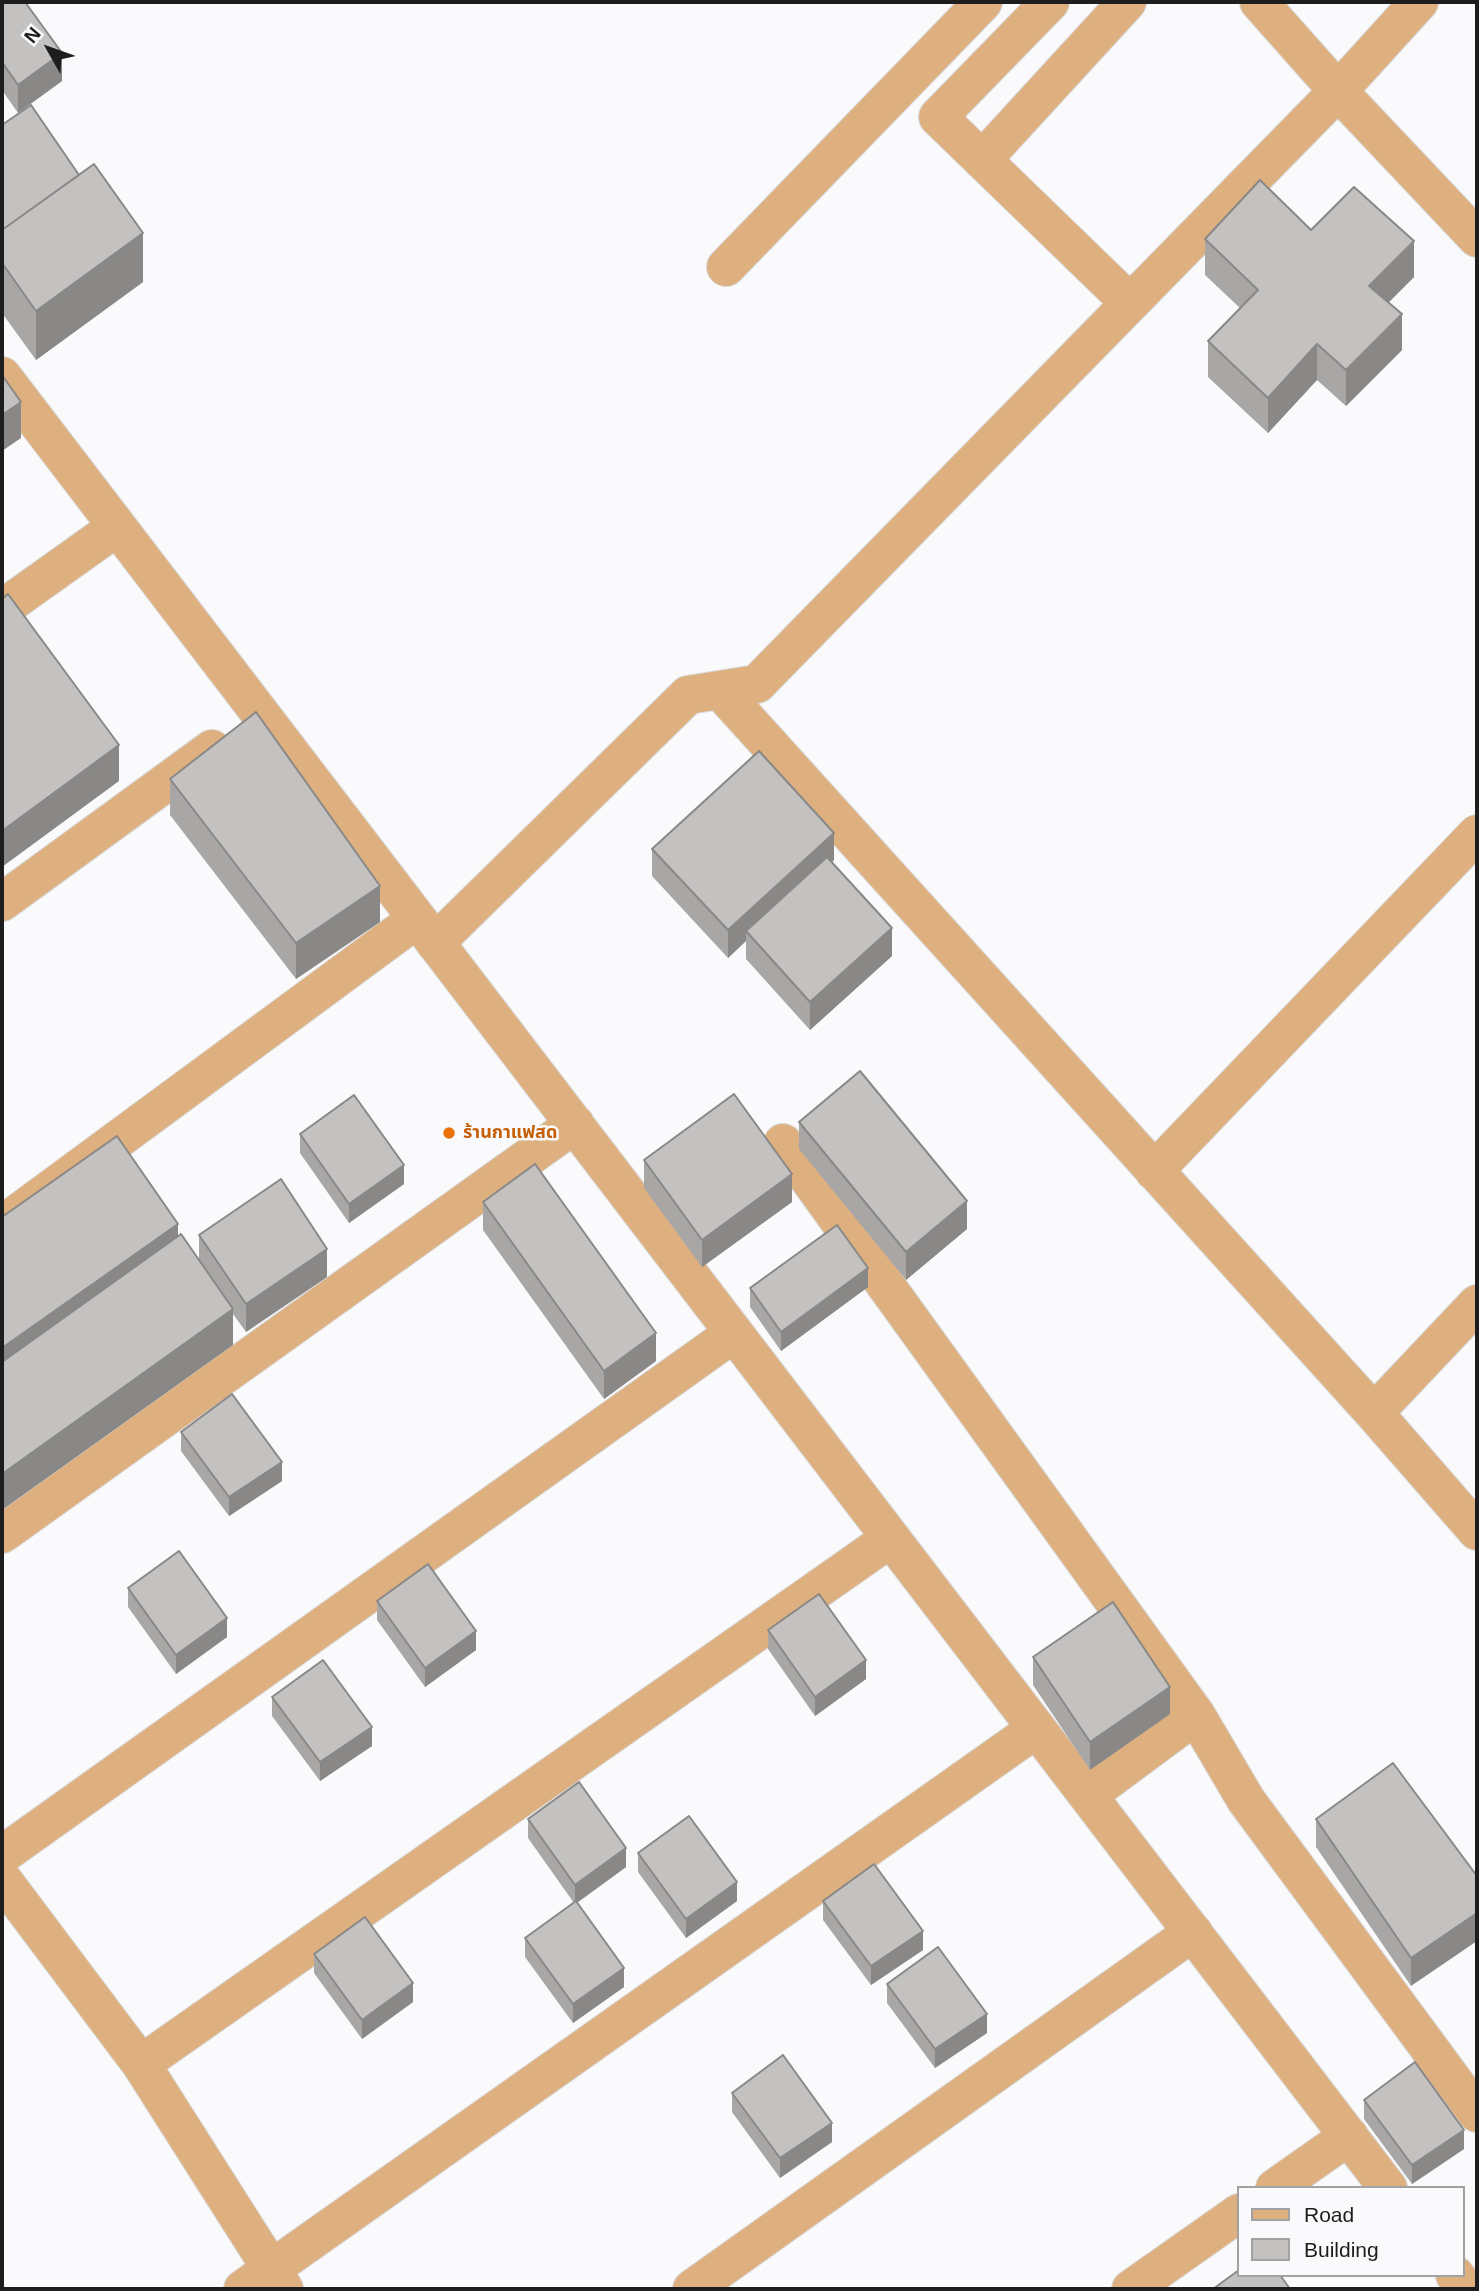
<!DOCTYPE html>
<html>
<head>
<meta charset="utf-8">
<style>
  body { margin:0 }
  #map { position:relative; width:1479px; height:2291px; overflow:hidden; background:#fafafc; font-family:Arial,sans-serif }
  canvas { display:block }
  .frame { position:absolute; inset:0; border:4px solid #1d1d1e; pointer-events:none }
  .legend { position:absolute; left:1237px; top:2186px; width:228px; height:91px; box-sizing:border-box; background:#fafafc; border:2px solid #a2a2a3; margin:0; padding:9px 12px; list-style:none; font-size:21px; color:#1d1d1e }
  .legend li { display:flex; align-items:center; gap:14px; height:35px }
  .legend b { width:35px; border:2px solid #a2a2a3 }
  .north { position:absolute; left:14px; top:14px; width:70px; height:70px; -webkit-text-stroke:5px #fafafc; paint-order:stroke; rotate:310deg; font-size:19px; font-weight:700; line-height:28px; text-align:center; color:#1d1d1e }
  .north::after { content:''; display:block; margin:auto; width:24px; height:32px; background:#1d1d1e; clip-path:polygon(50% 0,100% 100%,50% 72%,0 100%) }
</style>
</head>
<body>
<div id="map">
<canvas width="1479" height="2291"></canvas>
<div class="frame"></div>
<ul class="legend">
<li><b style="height:9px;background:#deb07f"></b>Road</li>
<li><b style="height:19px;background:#c4c2c1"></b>Building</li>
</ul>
<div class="north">N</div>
</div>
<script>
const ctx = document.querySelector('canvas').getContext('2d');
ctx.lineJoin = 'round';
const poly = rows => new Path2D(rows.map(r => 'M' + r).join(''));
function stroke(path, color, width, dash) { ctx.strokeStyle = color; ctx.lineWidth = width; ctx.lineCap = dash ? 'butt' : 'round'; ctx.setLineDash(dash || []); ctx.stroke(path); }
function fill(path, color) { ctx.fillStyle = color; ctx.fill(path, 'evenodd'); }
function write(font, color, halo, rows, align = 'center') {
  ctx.font = font + ' Arial,"Noto Sans Thai",sans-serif'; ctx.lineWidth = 5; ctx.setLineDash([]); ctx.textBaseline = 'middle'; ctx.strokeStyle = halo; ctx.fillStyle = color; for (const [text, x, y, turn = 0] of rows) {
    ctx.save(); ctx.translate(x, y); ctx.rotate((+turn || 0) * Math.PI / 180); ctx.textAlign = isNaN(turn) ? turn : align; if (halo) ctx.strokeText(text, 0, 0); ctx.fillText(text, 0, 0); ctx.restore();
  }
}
const minor = poly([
  [1050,2,938,117,1130,303],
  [1259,2,1338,91,1477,238],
  [982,160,1127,2],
  [726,267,983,2],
  [2,376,1388,2188],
  [2,609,117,527],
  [720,690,1374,1413,1477,1304],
  [2,902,212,749],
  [435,943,688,695,757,684,1338,91,1419,2],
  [783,1143,1196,1715],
  [1154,1171,1477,834],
  [2,1225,417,919],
  [1374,1413,1477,1531],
  [2,1534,575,1124],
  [1088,1795,1196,1715,1246,1800,1477,2113],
  [2,1855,734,1333],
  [2,1879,141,2064,284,2289],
  [141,2064,891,1538],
  [1275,2188,1349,2136],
  [1455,2275,1466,2289],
  [243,2289,1036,1729],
  [692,2289,1193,1932],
  [1131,2289,1239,2213]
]);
const wall = poly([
  [2,2,62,81,18,113,2,90],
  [2,125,143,282,36,360,2,313],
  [1311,230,1414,277,1388,303,1402,350,1346,406,1317,380,1268,433,1208,377,1208,341,1240,308,1205,275,1205,239],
  [170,779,380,922,296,979,170,815],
  [652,849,834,860,832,862,892,956,810,1030,746,959,746,941,728,958,652,876],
  [799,1122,967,1229,906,1280,799,1149],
  [300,1134,404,1184,349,1223,300,1153],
  [644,1160,792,1202,702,1267,644,1188],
  [483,1202,656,1361,604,1399,483,1230],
  [199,1235,327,1277,246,1332,233,1314,233,1345,178,1236,199,1260],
  [868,1287,781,1351,750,1307,750,1288],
  [181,1432,282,1481,229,1516,181,1451],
  [128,1588,227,1637,176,1674,128,1607],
  [377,1601,476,1650,425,1687,377,1620],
  [768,1630,866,1679,815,1716,768,1649],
  [1033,1657,1170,1714,1090,1770,1033,1685],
  [272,1697,372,1746,320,1781,272,1716],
  [528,1819,626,1867,577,1903,624,1987,573,2023,525,1957,525,1938,574,1903,528,1838],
  [1316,1819,1477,1876,1411,1986,1316,1847],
  [638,1853,737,1901,686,1938,638,1872],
  [823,1901,923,1950,871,1985,823,1920],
  [314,1954,413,2002,362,2039,314,1973],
  [887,1984,987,2033,935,2068,887,2003],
  [732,2093,832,2142,780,2178,732,2112],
  [1364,2100,1464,2149,1412,2184,1364,2119]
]);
const shadedWall = poly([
  [62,53,62,81,18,113,18,85],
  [143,233,143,282,36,360,36,311],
  [1414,241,1414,277,1369,322,1369,286],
  [1402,314,1402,350,1346,406,1346,370],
  [1317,344,1317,380,1268,433,1268,398],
  [21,402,21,438,2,451,2,415],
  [119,745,119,781,2,867,2,831],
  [834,833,834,860,751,937,746,931,746,941,728,958,728,930],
  [380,886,380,922,296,979,296,943],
  [892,928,892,956,810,1030,810,1002],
  [404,1165,404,1184,349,1223,349,1204],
  [792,1174,792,1202,702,1267,702,1240],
  [967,1201,967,1229,906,1280,906,1252],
  [178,1224,178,1260,2,1384,2,1348],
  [327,1249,327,1277,246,1332,246,1304],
  [868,1268,868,1287,781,1351,781,1332],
  [233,1309,233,1345,2,1510,2,1474],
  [656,1333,656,1361,604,1399,604,1371],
  [282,1462,282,1481,229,1516,229,1497],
  [227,1618,227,1637,176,1674,176,1655],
  [476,1631,476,1650,425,1687,425,1668],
  [866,1660,866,1679,815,1716,815,1697],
  [1170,1687,1170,1714,1090,1770,1090,1742],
  [372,1727,372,1746,320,1781,320,1762],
  [626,1848,626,1867,575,1904,575,1885],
  [737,1882,737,1901,686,1938,686,1919],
  [1477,1913,1477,1941,1411,1986,1411,1958],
  [923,1931,923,1950,871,1985,871,1966],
  [624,1968,624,1987,573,2023,573,2004],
  [413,1983,413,2002,362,2039,362,2020],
  [987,2014,987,2033,935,2068,935,2049],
  [832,2123,832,2142,780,2178,780,2158],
  [1464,2130,1464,2149,1412,2184,1412,2165]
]);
const building = poly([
  [2,2,25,2,62,53,18,85,2,62,2,2],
  [31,105,79,175,2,230,2,125,31,105],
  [94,164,143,233,36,311,2,263,2,230,94,164],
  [1260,180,1311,230,1354,187,1414,241,1369,286,1402,314,1346,370,1317,344,1268,398,1208,341,1258,290,1205,239,1260,180],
  [2,375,21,402,2,415,2,375],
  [8,594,119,745,2,831,2,599,8,594],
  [256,712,380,886,296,943,170,779,256,712],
  [759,751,834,833,728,930,652,849,759,751],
  [827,857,892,928,810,1002,746,931,827,857],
  [860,1071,967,1201,906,1252,799,1122,860,1071],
  [734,1094,792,1174,702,1240,644,1160,734,1094],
  [354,1095,404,1165,349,1204,300,1134,354,1095],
  [117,1136,178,1224,2,1348,2,1217,117,1136],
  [535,1164,656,1333,604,1371,483,1202,535,1164],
  [281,1179,327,1249,246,1304,199,1235,281,1179],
  [837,1225,868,1268,781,1332,750,1288,837,1225],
  [181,1234,233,1309,2,1474,2,1362,181,1234],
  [232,1394,282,1462,229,1497,181,1432,232,1394],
  [179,1551,227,1618,176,1655,128,1588,179,1551],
  [428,1564,476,1631,425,1668,377,1601,428,1564],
  [819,1594,866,1660,815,1697,768,1630,819,1594],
  [1113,1602,1170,1687,1090,1742,1033,1657,1113,1602],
  [323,1660,372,1727,320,1762,272,1697,323,1660],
  [1393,1763,1477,1876,1477,1913,1411,1958,1316,1819,1393,1763],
  [579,1782,626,1848,575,1885,528,1819,579,1782],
  [689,1816,737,1882,686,1919,638,1853,689,1816],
  [874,1864,923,1931,871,1966,823,1901,874,1864],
  [576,1901,624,1968,573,2004,525,1938,576,1901],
  [365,1917,413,1983,362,2020,314,1954,365,1917],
  [938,1947,987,2014,935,2049,887,1984,938,1947],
  [783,2055,832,2123,780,2158,732,2093,783,2055],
  [1415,2062,1464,2130,1412,2165,1364,2100,1415,2062],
  [1239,2270,1239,2275,1280,2275,1290,2289,1213,2289,1239,2270]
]);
const markers = [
  [449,1133,7,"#e8710a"]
];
const foodNames = [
  ["ร้านกาแฟสด",463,1133]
];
stroke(minor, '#d7d7d8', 40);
stroke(minor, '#deb07f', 38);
fill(wall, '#a9a7a6');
fill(shadedWall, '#898887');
fill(building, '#c4c2c1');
stroke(building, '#898887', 2);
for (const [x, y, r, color] of markers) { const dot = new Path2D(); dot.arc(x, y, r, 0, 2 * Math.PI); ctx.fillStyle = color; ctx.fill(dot); stroke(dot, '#fafafc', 2.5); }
write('bold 18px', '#c56008', '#fafafc', foodNames, 'left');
</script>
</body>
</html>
